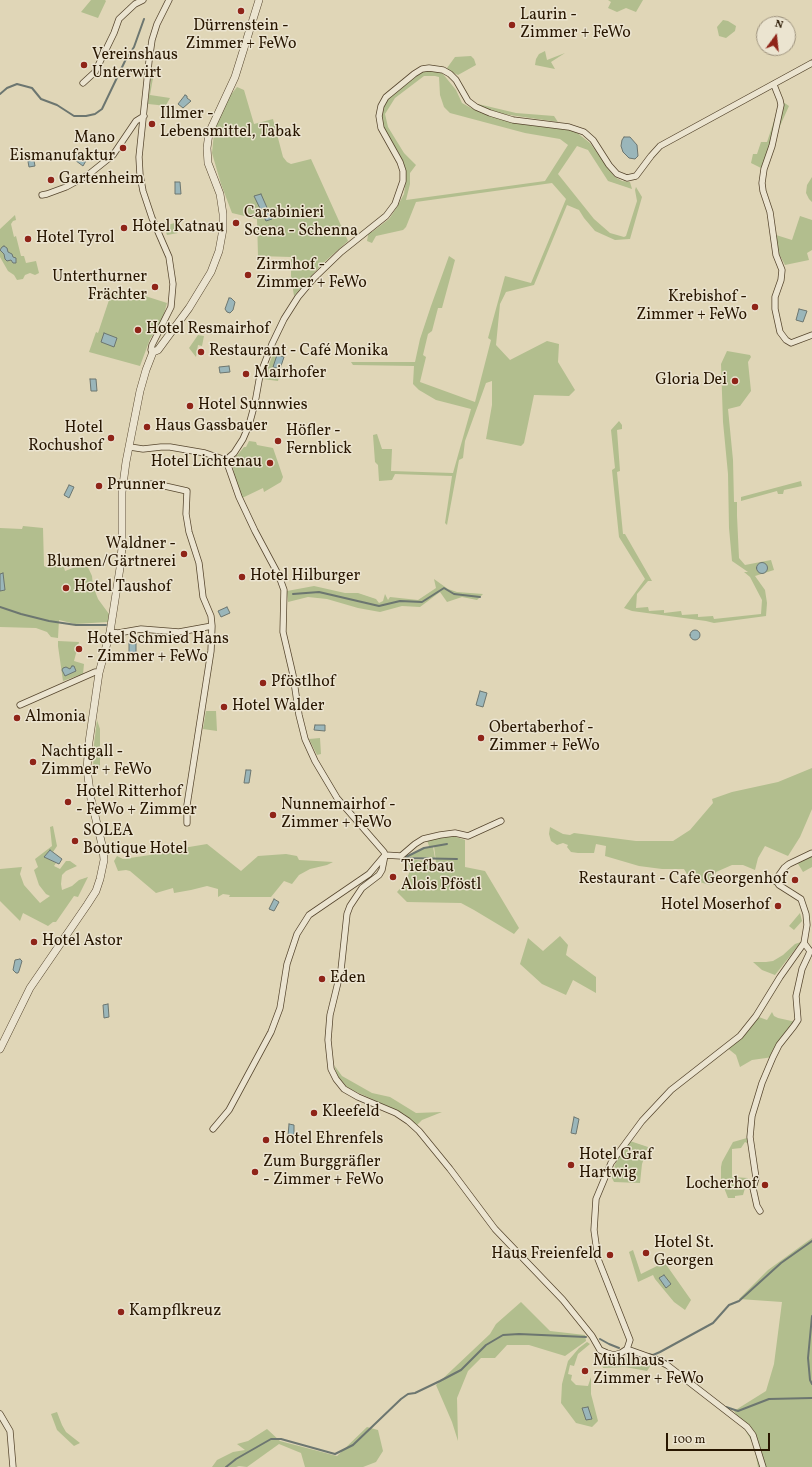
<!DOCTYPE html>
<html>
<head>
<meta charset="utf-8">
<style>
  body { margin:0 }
  #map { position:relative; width:812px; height:1467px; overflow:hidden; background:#e0d6b7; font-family:Vollkorn,serif }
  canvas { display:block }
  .north { position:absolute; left:756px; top:16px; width:40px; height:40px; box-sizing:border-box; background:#ebe4d0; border:1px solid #9d927d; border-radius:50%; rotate:15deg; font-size:11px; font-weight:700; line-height:16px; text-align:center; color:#281600 }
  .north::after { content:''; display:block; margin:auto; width:14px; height:18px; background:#8f2418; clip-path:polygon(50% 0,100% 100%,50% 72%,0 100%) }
  .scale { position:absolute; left:666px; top:1433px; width:104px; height:18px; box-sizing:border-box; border:2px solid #281600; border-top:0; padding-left:5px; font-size:12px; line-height:14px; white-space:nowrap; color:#281600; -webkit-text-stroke:3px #ebe4d0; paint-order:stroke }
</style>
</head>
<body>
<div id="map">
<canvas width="812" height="1467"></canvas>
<div class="north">N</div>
<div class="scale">100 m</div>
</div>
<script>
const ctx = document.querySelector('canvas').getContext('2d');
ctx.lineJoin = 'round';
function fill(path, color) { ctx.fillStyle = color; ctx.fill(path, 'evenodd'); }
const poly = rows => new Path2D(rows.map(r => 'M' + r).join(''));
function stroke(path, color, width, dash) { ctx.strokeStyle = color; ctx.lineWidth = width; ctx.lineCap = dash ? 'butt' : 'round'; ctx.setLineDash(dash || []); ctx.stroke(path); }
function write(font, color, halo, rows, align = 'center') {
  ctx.font = font + ' Vollkorn,serif'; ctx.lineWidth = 3; ctx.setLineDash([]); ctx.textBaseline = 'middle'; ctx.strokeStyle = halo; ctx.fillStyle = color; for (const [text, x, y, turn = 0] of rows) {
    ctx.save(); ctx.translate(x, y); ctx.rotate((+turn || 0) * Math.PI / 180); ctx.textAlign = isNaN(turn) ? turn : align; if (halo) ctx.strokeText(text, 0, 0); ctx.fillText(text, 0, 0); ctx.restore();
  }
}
const green = poly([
  [91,0,105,0,106,1,98,18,81,12],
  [608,0,643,0,636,12,626,8,617,12,608,8,611,2],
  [723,20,728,21,736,26,735,31,726,38,719,36,717,27],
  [545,51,547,60,565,53,551,62,555,69,535,65,536,59,539,54],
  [471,56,474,59,476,65,458,75,449,71,447,68,455,57],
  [426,70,437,71,443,74,456,90,462,103,471,108,499,119,566,129,576,132,590,143,615,177,622,181,630,182,632,189,608,181,588,150,577,146,558,174,594,219,610,233,624,237,626,236,637,201,635,190,636,187,642,197,630,239,615,240,595,231,584,218,579,210,567,205,534,285,506,292,500,304,496,345,510,360,547,341,559,344,558,362,575,390,569,396,534,395,524,443,521,446,486,439,492,405,492,381,486,383,465,441,463,458,459,460,447,525,445,523,452,476,395,474,392,480,379,481,378,465,375,462,373,435,377,434,382,449,392,449,391,471,453,473,471,409,436,400,419,390,413,384,414,366,353,365,351,362,415,362,420,339,431,306,449,256,455,260,442,308,438,308,432,331,428,334,423,355,426,357,420,382,475,402,491,340,488,338,505,276,531,283,566,199,552,183,416,202,406,227,403,230,376,236,372,243,367,241,369,230,372,232,389,219,397,207,404,194,406,179,405,169,400,155,384,129,381,121,384,105,389,98,422,72],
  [424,76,435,76,439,77,440,95,444,107,450,113,525,133,560,139,568,145,545,181,406,200,410,184,410,173,416,165,404,153,388,127,385,114,395,98],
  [151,78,153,78,150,95,170,98,165,107,158,105,148,104],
  [237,87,244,90,254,124,273,119,283,157,287,162,291,164,311,159,348,241,321,265,294,296,291,276,291,257,258,256,257,219,232,213,221,184,212,153,214,133,219,116,229,97],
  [783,102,789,106,761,168,751,163,753,154,757,154,761,142,767,142,779,106],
  [478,104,516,113,554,116,558,122,496,113,482,107],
  [812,177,812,202,809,199,806,193,807,185],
  [15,215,16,220,13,221,11,224,14,237,16,236,21,256,24,256,26,263,36,261,39,273,35,275,30,273,25,275,23,279,17,280,14,275,8,271,0,257,0,229],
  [800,216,812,220,812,250,807,253,809,260,785,265,778,252,776,235,792,240],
  [166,222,167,225,175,223,175,230,178,233,167,235,163,224],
  [131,292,140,298,142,295,167,303,162,321,150,339,140,366,89,352,96,332,98,333,109,300,117,293],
  [198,335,204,336,202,346,198,345,196,357,189,348],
  [727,351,750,355,751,357,748,362,751,391,740,406,728,409,733,460,734,502,737,502,737,516,739,558,745,565,771,560,774,570,755,576,765,590,767,603,766,616,714,623,706,621,632,611,624,608,645,579,619,537,612,470,615,468,611,430,619,421,622,425,622,429,617,430,620,471,617,472,623,534,625,534,652,581,648,581,637,594,636,608,648,607,649,611,664,610,664,613,681,611,682,615,698,614,698,617,713,616,714,619,761,614,762,600,750,577,744,572,748,572,732,561,729,528,728,474,723,422,721,364],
  [274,352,284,355,278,381,263,379],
  [249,441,256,442,257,445,273,448,283,477,281,482,264,492,263,488,240,499,232,464,235,458,244,447,246,447],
  [801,481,802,486,784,490,783,494,778,494,777,491,741,501,741,497],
  [23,526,43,528,44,566,46,567,58,564,64,567,65,571,86,563,92,576,93,586,98,599,109,614,108,622,75,624,59,620,58,638,51,637,47,632,36,628,0,627,0,528,22,529],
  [434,579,448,589,457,592,483,594,477,600,462,597,447,602,440,592,420,607,402,606,380,612,358,608,327,599,308,597,288,602,287,591,314,586,345,593,358,593,376,599,379,603,383,601,385,594,388,600,390,597,418,600,436,588],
  [58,641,79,642,74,661,84,664,83,674,63,681,58,646],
  [206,711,216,711,217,731,203,729],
  [97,720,100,729,100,768,93,769,94,744],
  [320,738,321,754,317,755,309,739],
  [812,768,812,809,800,837,788,856,765,846,758,858,755,870,743,865,732,865,716,872,710,885,696,881,688,876,684,869,662,869,639,866,605,856,606,846,596,844,594,853,578,853,571,852,567,847,568,845,563,843,557,845,551,841,549,834,550,827,563,834,570,835,574,833,636,841,673,841,690,830,713,803,712,799,732,792,778,782],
  [53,826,57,846,53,852,50,850,45,857,56,863,54,866,60,869,66,861,70,861,77,866,66,871,62,875,61,884,62,890,72,886,79,880,88,877,78,897,74,896,56,922,53,922,48,926,23,913,20,921,0,901,0,869,22,867,20,874,24,885,40,903,50,896,46,894,39,885,34,870,38,867,35,859,52,846,50,827],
  [441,836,453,836,465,840,465,867,485,871,519,928,514,934,474,910,461,903,407,902,397,892,406,882,410,870,407,859,436,862,434,846,429,846,427,840],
  [207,844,241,871,258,856,286,854,297,856,299,860,333,862,327,865,310,869,299,875,292,884,284,881,271,897,229,897,230,895,223,894,218,897,218,889,207,886,191,890,174,893,173,888,156,893,130,871,126,870,118,871,114,861,117,856,123,859,150,855,165,848,183,848],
  [433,847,435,858,409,857,409,856,424,848],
  [812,854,812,867,803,872,797,862],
  [800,913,802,921,794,930,789,926],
  [560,936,568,945,566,955,596,977,596,993,573,980,566,995,542,984,520,964,528,938,543,951],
  [801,942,775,975,762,970,753,962,766,962,773,961,783,955,795,944],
  [772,1012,774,1016,778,1018,796,1022,773,1057,752,1060,740,1067,736,1055,726,1047,756,1016,767,1020],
  [334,1065,342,1076,372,1093,390,1097,416,1113,442,1112,422,1120,417,1125,404,1114,348,1088,338,1077],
  [747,1138,748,1138,747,1143,745,1142,741,1148,732,1149,732,1177,748,1178,743,1195,735,1196,735,1198,728,1198,721,1180,721,1167,722,1162,733,1142],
  [630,1141,648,1147,642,1164,640,1183,614,1182,611,1176,618,1157],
  [812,1238,812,1467,758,1467,754,1445,734,1411,766,1391,774,1364,782,1302,739,1299,768,1270],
  [633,1250,641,1274,659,1265,658,1262,662,1261,665,1263,691,1300,685,1310,674,1302,655,1279,653,1275,638,1282,629,1252],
  [521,1302,550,1331,585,1335,586,1341,565,1356,529,1345,507,1345,495,1358,481,1358,468,1371,457,1398,458,1441,452,1422,436,1385,490,1334,496,1324],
  [587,1342,590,1344,578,1354,574,1366,570,1365,568,1374,572,1375,571,1380,576,1385,588,1386,591,1377,591,1394,598,1421,592,1427,576,1423,561,1403,562,1384,568,1361,579,1348],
  [605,1358,614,1359,622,1358,641,1359,653,1362,647,1371,625,1367,603,1368,601,1360],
  [57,1412,62,1425,66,1432,80,1443,74,1446,57,1430,51,1414],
  [367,1427,378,1430,383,1451,376,1462,363,1467,305,1467,301,1453,279,1444,247,1467,239,1466,236,1467,212,1467,217,1460,233,1452,245,1450,237,1444,248,1441,267,1429,280,1441,337,1456]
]);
const water = poly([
  [185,95,187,96,187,98,191,101,183,108,178,104,185,95],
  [624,137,630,137,637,145,638,156,635,159,629,158,623,152,621,146,622,140,624,137],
  [75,152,87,159,83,166,72,158,75,152],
  [33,155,35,166,29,167,27,156,33,155],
  [175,182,180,182,181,194,175,194,175,182],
  [261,194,272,219,266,221,254,196,261,194],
  [4,246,7,248,8,252,12,254,13,257,16,258,16,263,13,263,11,260,7,261,5,259,4,254,0,250,2,247,4,246],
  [229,298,231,298,235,302,233,310,230,313,227,312,225,309,229,298],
  [799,309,807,311,803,322,796,320,799,309],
  [104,333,117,338,114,347,101,342,104,333],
  [277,355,284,357,280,369,273,367,277,355],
  [229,366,230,372,220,373,219,367,229,366],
  [90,379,96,379,97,391,91,391,90,379],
  [69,485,74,487,69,498,64,495,69,485],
  '756.5 568a5.5 5.5 0 1 1 11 0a5.5 5.5 0 1 1-11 0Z',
  [3,573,5,590,0,591,0,574,3,573],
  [227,607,230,613,221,617,218,611,227,607],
  '690 635a5 5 0 1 1 10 0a5 5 0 1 1-10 0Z',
  [129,641,136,641,136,654,129,654,129,641],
  [72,666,74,666,76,671,65,676,62,670,63,668,66,667,70,669,72,666],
  [480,691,487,693,483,707,476,705,480,691],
  [315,725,325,725,325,731,314,730,315,725],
  [246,770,251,770,249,783,244,783,246,770],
  [50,850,62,859,59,864,44,857,50,850],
  [274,899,279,902,274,911,269,909,274,899],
  [20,959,22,961,19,971,18,973,16,973,13,970,15,960,20,959],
  [108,1004,109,1017,104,1018,103,1005,108,1004],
  [574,1117,579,1119,576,1134,571,1133,574,1117],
  [289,1124,294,1125,294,1136,288,1136,289,1124],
  [664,1275,671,1284,666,1288,659,1278,664,1275],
  [588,1407,592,1419,586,1420,582,1408,588,1407]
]);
const stream = poly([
  [0,94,7,88,17,84,32,88,41,99,57,105,74,116,86,116,95,114,102,109,125,61,134,47,144,19],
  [293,594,319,592,379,606,400,601,422,602,444,588,454,594,480,597],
  [0,607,21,614,49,621,76,625,106,625],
  [406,857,424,848,447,844],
  [406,858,457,859],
  [812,1316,808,1358,810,1380,812,1384],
  [600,1339,609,1344,619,1348],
  [648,1354,653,1355,660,1352,713,1323,729,1305,739,1301,781,1263,812,1241],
  [653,1355,669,1363],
  [726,1407,738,1411,769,1399,812,1398],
  [226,1467,236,1459,271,1439,281,1439,335,1454,353,1445,401,1399,408,1394,415,1393,440,1381,461,1370,486,1345,503,1335,519,1334,586,1337]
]);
const minor = poly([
  [83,83,95,72,114,33,119,19,135,4,143,0],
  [774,85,780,100,781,105,772,146,764,169,762,183,763,191,770,212,776,255,782,270,781,280,775,297,775,309,780,332,786,340,791,343,812,335],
  [42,195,47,194,66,187,88,175,113,155,136,121,144,116],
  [153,352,151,350,152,345,171,307,173,284,169,257,152,218,143,191,140,175,139,157,149,61,152,40,157,24,169,0],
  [130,447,143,449,161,447,170,447,205,453,226,460],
  [226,460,239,497,255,531,279,576,284,590,283,632,293,675,299,715,305,739,315,761,337,798,384,852,385,855,382,870,379,875,362,888,350,906,347,914,341,970,330,1015,328,1040,331,1069,336,1079,344,1089,358,1097,396,1113,408,1121,419,1131,450,1169,495,1229,563,1300,592,1336,600,1350,607,1353,614,1355,621,1353,627,1349,630,1340,598,1259,594,1230,596,1199,611,1163,642,1121,671,1090,740,1036,756,1016,780,977,804,943,807,925,806,914,801,899,779,885,777,882,768,878],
  [226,460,234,453,243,439,249,425,255,403,260,375,272,344,284,319,298,297,314,278,341,252,386,216,395,204,403,181,403,171,400,162,381,128,379,116,381,106,386,97,414,74,422,69,429,68,443,70,450,74,456,80,468,101,476,107,490,113,513,120,569,127,584,132,593,140,609,165,617,174,627,178,636,176,651,156,660,146,812,63],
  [110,632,118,633,141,629,179,632,212,626,211,616,203,597,199,563,189,532,186,514,187,491,156,484,123,484],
  [20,705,95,672,99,673],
  [187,823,187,805,211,651,212,626],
  [777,882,779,875,784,868,789,864,812,853],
  [213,1129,229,1110,271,1032,280,1008,287,964,297,934,309,915,369,874,385,855,401,856,415,844,423,839,440,835,455,833,468,836,501,821],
  [760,1211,757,1206,753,1188,756,1178,750,1137,752,1116,762,1083,773,1057,779,1045,794,1026,798,1020,796,996,802,969,809,954,810,951,804,943],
  [627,1349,655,1359,667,1365,747,1427,753,1435,763,1467],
  [0,1414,10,1431,13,1467]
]);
const tertiary = poly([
  [0,1049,30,988,87,905,96,891,100,879,104,860,103,849,91,799,87,769,89,742,99,673,110,632,120,568,122,547,122,492,126,462,140,391,146,370,153,352,158,350,189,308,211,272,219,251,223,229,223,214,220,194,208,163,207,148,209,133,235,77,259,0]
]);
const markers = [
  [241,11,4,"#8f2418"],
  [512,25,4,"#8f2418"],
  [84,65,4,"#8f2418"],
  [152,124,4,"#8f2418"],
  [123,148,4,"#8f2418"],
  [51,180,4,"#8f2418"],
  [236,223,4,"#8f2418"],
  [124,228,4,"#8f2418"],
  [28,239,4,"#8f2418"],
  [248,275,4,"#8f2418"],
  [155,287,4,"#8f2418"],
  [755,307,4,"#8f2418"],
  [138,330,4,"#8f2418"],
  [201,352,4,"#8f2418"],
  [246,374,4,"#8f2418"],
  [735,381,4,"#8f2418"],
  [190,406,4,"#8f2418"],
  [147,427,4,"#8f2418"],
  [111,438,4,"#8f2418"],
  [278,441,4,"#8f2418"],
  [270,463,4,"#8f2418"],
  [99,486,4,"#8f2418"],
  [184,554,4,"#8f2418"],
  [242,577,4,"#8f2418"],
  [66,588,4,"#8f2418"],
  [79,649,4,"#8f2418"],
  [263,683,4,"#8f2418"],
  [224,707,4,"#8f2418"],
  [17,718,4,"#8f2418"],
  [481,738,4,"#8f2418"],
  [33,762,4,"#8f2418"],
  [68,802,4,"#8f2418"],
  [273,815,4,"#8f2418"],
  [75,841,4,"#8f2418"],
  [393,877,4,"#8f2418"],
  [795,880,4,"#8f2418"],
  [778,906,4,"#8f2418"],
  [34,942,4,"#8f2418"],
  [322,979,4,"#8f2418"],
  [314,1113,4,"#8f2418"],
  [266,1140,4,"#8f2418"],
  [571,1165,4,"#8f2418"],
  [255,1172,4,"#8f2418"],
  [765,1185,4,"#8f2418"],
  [646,1253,4,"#8f2418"],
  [610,1255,4,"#8f2418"],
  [121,1312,4,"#8f2418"],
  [585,1371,4,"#8f2418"]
];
const poiNames = [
  ["Laurin -",520,16],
  ["Zimmer + FeWo",520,34],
  ["Dürrenstein -",241,27,"center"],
  ["Zimmer + FeWo",241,45,"center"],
  ["Vereinshaus",92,56],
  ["Unterwirt",92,74],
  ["Illmer -",160,115],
  ["Lebensmittel, Tabak",160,133],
  ["Mano",115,139,"right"],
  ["Eismanufaktur",115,157,"right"],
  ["Gartenheim",59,180],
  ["Carabinieri",244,214],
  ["Scena - Schenna",244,232],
  ["Hotel Katnau",132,228],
  ["Hotel Tyrol",36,239],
  ["Zirmhof -",256,266],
  ["Zimmer + FeWo",256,284],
  ["Unterthurner",147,278,"right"],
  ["Frächter",147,296,"right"],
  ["Krebishof -",747,298,"right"],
  ["Zimmer + FeWo",747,316,"right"],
  ["Hotel Resmairhof",146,330],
  ["Restaurant - Café Monika",209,352],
  ["Mairhofer",254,374],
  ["Gloria Dei",727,381,"right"],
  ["Hotel Sunnwies",198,406],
  ["Haus Gassbauer",155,427],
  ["Hotel",103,429,"right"],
  ["Rochushof",103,447,"right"],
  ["Höfler -",286,432],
  ["Fernblick",286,450],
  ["Hotel Lichtenau",262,463,"right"],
  ["Prunner",107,486],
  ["Waldner -",176,545,"right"],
  ["Blumen/Gärtnerei",176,563,"right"],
  ["Hotel Hilburger",250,577],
  ["Hotel Taushof",74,588],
  ["Hotel Schmied Hans",87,640],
  ["- Zimmer + FeWo",87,658],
  ["Pföstlhof",271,683],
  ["Hotel Walder",232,707],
  ["Almonia",25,718],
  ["Obertaberhof -",489,729],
  ["Zimmer + FeWo",489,747],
  ["Nachtigall -",41,753],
  ["Zimmer + FeWo",41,771],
  ["Hotel Ritterhof",76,793],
  ["- FeWo + Zimmer",76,811],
  ["Nunnemairhof -",281,806],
  ["Zimmer + FeWo",281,824],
  ["SOLEA",83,832],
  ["Boutique Hotel",83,850],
  ["Tiefbau",401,868],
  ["Alois Pföstl",401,886],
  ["Restaurant - Cafe Georgenhof",787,880,"right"],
  ["Hotel Moserhof",770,906,"right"],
  ["Hotel Astor",42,942],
  ["Eden",330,979],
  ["Kleefeld",322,1113],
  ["Hotel Ehrenfels",274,1140],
  ["Hotel Graf",579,1156],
  ["Hartwig",579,1174],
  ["Zum Burggräfler",263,1163],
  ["- Zimmer + FeWo",263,1181],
  ["Locherhof",757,1185,"right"],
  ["Hotel St.",654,1244],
  ["Georgen",654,1262],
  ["Haus Freienfeld",602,1255,"right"],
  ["Kampflkreuz",129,1312],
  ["Mühlhaus -",593,1362],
  ["Zimmer + FeWo",593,1380]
];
fill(green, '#b2be8e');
fill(water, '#9ab6ba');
stroke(water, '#6c7670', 1);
stroke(stream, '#6c7670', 2);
stroke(minor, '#56462e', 7);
stroke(tertiary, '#56462e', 8);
stroke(minor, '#ebe4d0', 5.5);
stroke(tertiary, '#ebe4d0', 7);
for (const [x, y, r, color] of markers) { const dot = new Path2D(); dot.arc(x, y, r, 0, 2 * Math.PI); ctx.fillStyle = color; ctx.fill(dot); stroke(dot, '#ebe4d0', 1.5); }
write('16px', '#281600', '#ebe4d0', poiNames, 'left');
</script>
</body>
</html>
